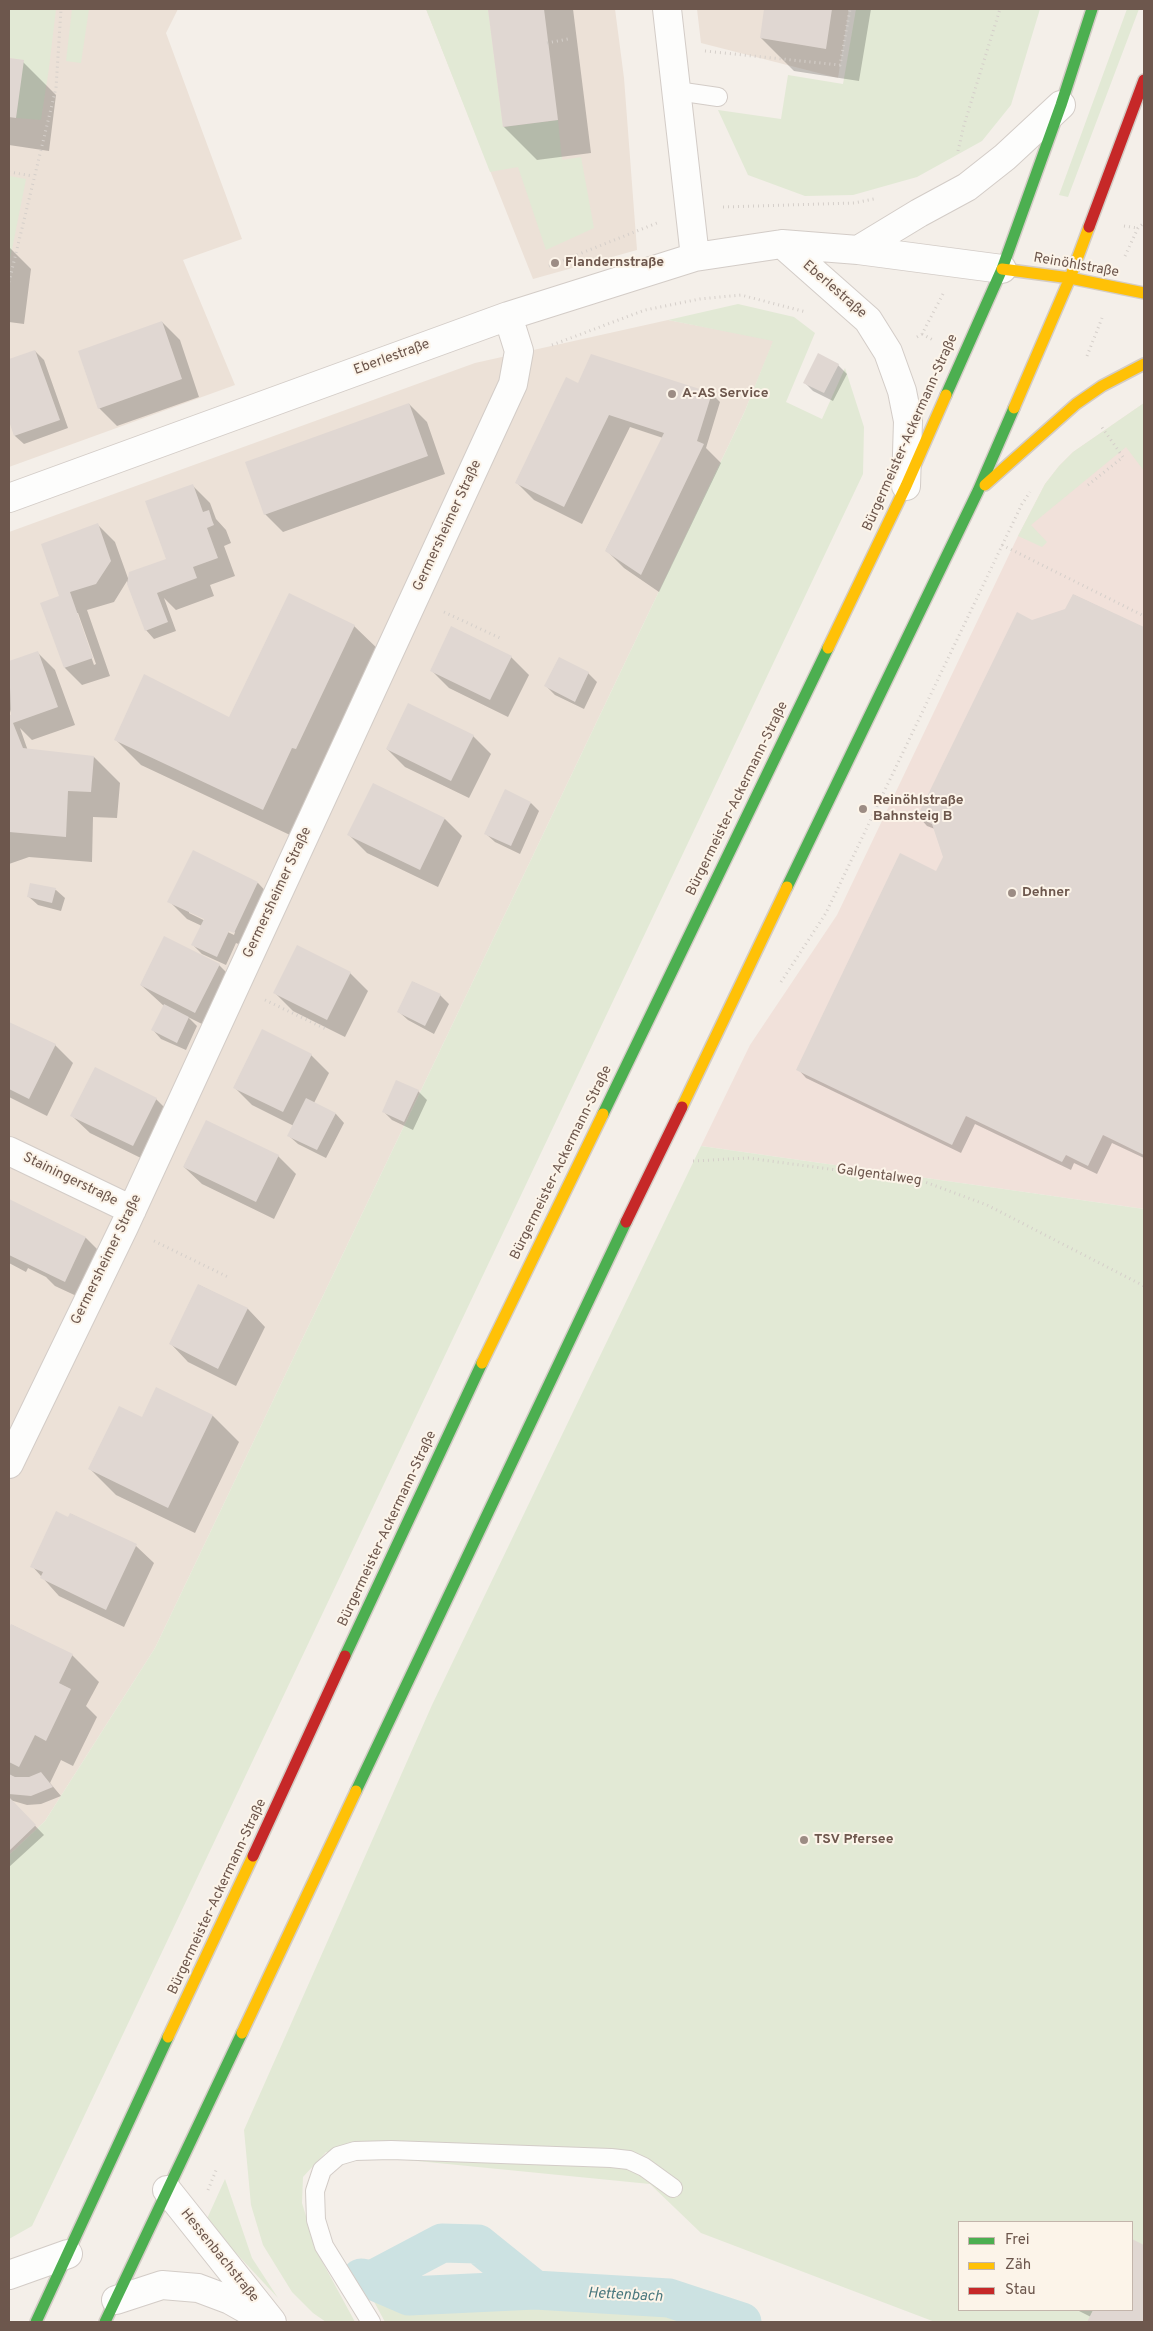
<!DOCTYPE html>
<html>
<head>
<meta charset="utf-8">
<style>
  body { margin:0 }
  #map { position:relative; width:1153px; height:2331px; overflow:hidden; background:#f4efe9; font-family:Overpass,sans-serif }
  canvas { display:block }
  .frame { position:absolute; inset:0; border:10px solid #6d574d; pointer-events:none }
  .legend { position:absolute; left:958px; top:2221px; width:175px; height:90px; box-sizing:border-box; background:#fcf4e9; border:1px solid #c3b5ab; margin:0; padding:6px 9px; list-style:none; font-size:15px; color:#6d574d }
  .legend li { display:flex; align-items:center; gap:10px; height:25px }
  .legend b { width:25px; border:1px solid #c3b5ab }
</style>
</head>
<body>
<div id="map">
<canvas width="1153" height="2331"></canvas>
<div class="frame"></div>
<ul class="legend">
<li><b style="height:6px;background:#4caf50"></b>Frei</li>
<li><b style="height:6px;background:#ffc107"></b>Zäh</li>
<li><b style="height:6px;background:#c62828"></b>Stau</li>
</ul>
</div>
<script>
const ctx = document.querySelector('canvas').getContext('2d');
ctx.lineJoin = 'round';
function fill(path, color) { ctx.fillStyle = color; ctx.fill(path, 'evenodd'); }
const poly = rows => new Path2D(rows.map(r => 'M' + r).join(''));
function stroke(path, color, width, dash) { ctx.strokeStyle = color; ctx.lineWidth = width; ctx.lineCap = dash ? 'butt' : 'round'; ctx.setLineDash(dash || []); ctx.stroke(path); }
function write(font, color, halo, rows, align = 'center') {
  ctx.font = font + ' Overpass,sans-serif'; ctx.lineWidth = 4; ctx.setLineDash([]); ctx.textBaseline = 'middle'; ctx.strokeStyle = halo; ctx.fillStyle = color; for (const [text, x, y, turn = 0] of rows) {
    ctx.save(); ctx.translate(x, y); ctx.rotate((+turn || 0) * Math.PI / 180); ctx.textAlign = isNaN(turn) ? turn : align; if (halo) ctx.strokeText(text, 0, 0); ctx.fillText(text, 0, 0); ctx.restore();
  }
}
const residential = poly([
  [9,9,178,9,166,33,242,239,183,260,235,385,9,467],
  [426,9,615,9,624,78,637,250,533,279],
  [697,9,849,9,838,78,701,43],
  [668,320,774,340,744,413,155,1648,45,1821,9,1855,9,532,475,363]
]);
const commercial = poly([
  [1144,403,1144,1209,701,1146,750,1045,837,915,1018,536,1045,484,1059,466,1073,452]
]);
const green = poly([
  [9,9,56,9,49,68,41,120,16,118,23,60,9,58],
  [72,9,89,9,81,63,66,61],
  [426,9,488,9,503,127,558,120,562,160,581,157,594,228,546,250,518,167,490,172],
  [856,9,1040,9,1011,105,982,141,917,177,853,195,805,196,748,175,718,110,781,119,788,75,843,84],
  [1127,9,1139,9,1068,197,1059,195],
  [9,176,26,179,9,264],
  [738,304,794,317,815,333,786,402,822,419,845,368,864,427,863,474,32,2226,9,2239,9,1855,45,1821,155,1648,744,413,773,341,668,320],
  [1144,403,1144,471,1126,447,1031,525,1047,542,1042,547,1018,536,1045,484,1059,466,1073,452],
  [701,1146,1144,1209,1144,2322,935,2322,701,2233,650,2184,326,2152,303,2177,302,2203,317,2252,355,2322,326,2322,313,2313,292,2292,263,2245,251,2205,244,2130,432,1705],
  [959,2222,1132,2222,1132,2310,959,2310],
  [225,2179,252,2258,278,2298,206,2221],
  [371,2296,422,2302,667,2305,722,2322,385,2322]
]);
const shadow = poly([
  [490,9,573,9,591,153,537,160,504,127],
  [765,9,871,9,859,81,794,71,761,38],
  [9,60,23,62,56,95,49,151,9,145],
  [9,247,31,269,24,324,9,322],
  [162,322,180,340,199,397,117,426,99,408],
  [35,351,44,360,68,428,24,444,15,436,9,418,9,360],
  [838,365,847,374,833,401,813,391,805,383],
  [579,384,712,394,720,402,706,448,721,463,659,592,624,568,606,550,663,438,630,427,582,524,534,500,516,482],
  [409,404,427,422,445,474,283,532,265,514],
  [192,485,210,503,216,519,226,530,231,543,224,546,235,576,210,585,214,596,176,610,164,598,176,631,154,639,146,630,127,581,114,602,87,610,110,676,82,685,65,668,61,597,97,524,115,542,129,581,168,560],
  [76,613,78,613,96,664,94,665],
  [1074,595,1144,628,1144,1158,1112,1143,1097,1174,1074,1163,1071,1170,975,1124,961,1153,806,1078,798,1069,937,873,944,857,935,829,927,826,919,817,1032,621,1066,610],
  [354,626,381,652,318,773,290,835,141,765,115,739,230,719],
  [37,652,55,670,75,725,32,740,20,728,28,751,94,757,120,783,117,818,93,817,92,862,29,857,9,864,9,717,12,716,9,706,9,663],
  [511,657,529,675,508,717,449,688,431,670],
  [588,673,597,682,584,709,555,695,546,686],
  [473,736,491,754,469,798,405,767,387,749],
  [531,803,539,811,520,854,495,842,486,834],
  [445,819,462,836,438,887,367,853,349,835],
  [258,883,275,901,252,950,236,943,226,965,202,954,193,945,202,926,187,919,169,901],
  [189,910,235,932,234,935,189,913],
  [31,884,56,890,65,898,61,911,38,905,29,897],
  [219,965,237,983,214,1030,188,1017,197,1026,186,1050,161,1039,153,1030,164,1006,141,985],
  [350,973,368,991,345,1037,293,1011,275,993],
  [413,982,440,995,449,1004,434,1034,408,1020,399,1012],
  [9,1023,55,1045,73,1063,47,1116,9,1097],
  [311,1055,329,1073,314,1103,336,1114,344,1123,326,1158,298,1144,289,1136,294,1126,252,1105,234,1087],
  [418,1091,427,1100,413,1130,392,1120,383,1111],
  [156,1099,174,1117,151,1163,90,1133,72,1116],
  [278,1156,296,1174,274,1219,202,1184,184,1167],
  [9,1201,86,1238,104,1256,83,1299,55,1286,46,1277,28,1268,26,1272,9,1263],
  [199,1285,248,1309,265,1327,236,1386,188,1362,171,1344],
  [157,1389,213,1416,239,1442,195,1533,116,1495,90,1469,143,1419],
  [71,1514,136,1546,154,1563,124,1627,59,1596,32,1566],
  [12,1625,72,1655,99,1682,86,1706,97,1717,73,1766,61,1760,50,1783,61,1796,41,1804,27,1805,10,1800,44,1835,9,1867,9,1631],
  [1132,2240,1144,2246,1144,2322,1088,2322,1091,2317,1077,2310,1132,2310]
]);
const canal = poly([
  [361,2278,372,2280,409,2296,535,2290],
  [372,2280,442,2243,478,2244,535,2290,669,2298,742,2322]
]);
const building = poly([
  [488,9,544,9,558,120,503,127],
  [764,9,832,9,826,49,760,38],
  [9,58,24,60,16,118,9,117],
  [162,321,182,379,98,409,78,351],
  [35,350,60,420,14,436,9,421,9,359],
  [818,353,839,364,824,393,803,383],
  [591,354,712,393,697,441,704,444,641,575,605,551,664,433,609,415,564,507,515,483,566,377,578,383],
  [409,403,428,456,264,515,245,462],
  [193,484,203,512,209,510,212,520,214,525,207,528,218,558,193,567,197,578,157,593,168,622,145,631,127,584,129,572,166,559,145,501],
  [98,523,111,561,96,584,70,592,93,658,64,668,40,603,59,596,41,544],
  [289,593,355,625,296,749,292,748,263,810,114,740,144,674,229,717],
  [1073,594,1144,627,1144,1155,1103,1135,1088,1166,1066,1155,1062,1162,966,1116,952,1145,796,1070,900,853,936,871,943,857,932,824,917,817,1017,612,1032,620,1065,609],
  [451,626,512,656,490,700,430,671],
  [38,651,58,707,13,723,23,748,94,756,91,792,68,791,66,837,9,832,9,715,11,715,9,661],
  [559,657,589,672,575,702,544,686],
  [408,703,474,735,451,781,386,749],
  [373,783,445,818,420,870,347,835],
  [505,789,531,802,511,846,484,834],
  [193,850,258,882,234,933,229,931,217,957,191,945,204,919,167,902],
  [30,883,56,888,52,903,27,897],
  [164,936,220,964,195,1013,140,985],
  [297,945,351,972,327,1020,273,993],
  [412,981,441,994,425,1026,397,1012],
  [164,1004,189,1017,177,1043,151,1030],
  [9,1022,56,1044,29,1099,9,1089],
  [262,1029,312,1054,283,1112,233,1088],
  [95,1067,157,1098,133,1146,70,1116],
  [396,1080,419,1090,404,1122,382,1112],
  [306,1098,336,1113,317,1150,287,1136],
  [206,1120,279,1155,256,1202,183,1167],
  [9,1199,86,1237,65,1282,9,1255],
  [198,1284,248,1308,218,1369,169,1344],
  [156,1387,213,1415,168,1508,88,1469,119,1406,142,1417],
  [56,1511,68,1517,70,1513,137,1544,106,1610,40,1578,43,1572,30,1567],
  [11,1624,73,1654,59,1683,71,1689,46,1741,35,1735,19,1767,9,1762,9,1628],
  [41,1772,53,1787,31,1796,9,1794,9,1774,15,1777,29,1777],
  [9,1797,36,1825,9,1851],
  [1132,2239,1144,2245,1144,2322,1087,2322,1093,2310,1132,2310]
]);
const path = poly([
  [547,43,568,39],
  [705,51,840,65,850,9],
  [958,151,964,125,1000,9],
  [9,172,33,176],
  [723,207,854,203,874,199],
  [1124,226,1138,228],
  [1125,256,1138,228,1144,223],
  [549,266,657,223],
  [9,282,56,88,61,9],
  [922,334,935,341],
  [917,337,922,334,943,294],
  [552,345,645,310,700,299,741,295,806,312],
  [1087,356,1102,318],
  [1088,485,1123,457,1101,426],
  [1002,545,1144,616],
  [444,612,500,638],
  [781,982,826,913,1022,504,1030,492],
  [265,1000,328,1030],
  [693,1161,748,1158,925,1182,987,1205,1144,1286],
  [154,1241,230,1278],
  [208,2190,217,2168]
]);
const lane = poly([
  [677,91,718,97],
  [371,2322,324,2246,316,2220,315,2191,322,2170,338,2156,355,2151,391,2150,611,2158,629,2160,644,2167,673,2188]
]);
const street = poly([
  [667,9,695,257],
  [782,244,868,320,888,352,902,391,908,421,906,486],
  [858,250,919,213,967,187,1005,157,1061,105],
  [9,498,508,316,695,257,782,244,858,250,1002,269],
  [9,1151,132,1210],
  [9,1464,124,1227,513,384,519,351,508,316],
  [167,2190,272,2322],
  [9,2275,68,2254],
  [116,2300,162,2285,198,2288,230,2300,262,2318]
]);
const fast = poly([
  [946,395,1002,269,1061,105,1092,9],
  [787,887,978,491,1014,408],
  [603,1114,828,648],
  [345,1656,482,1363],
  [356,1791,626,1222],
  [36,2322,168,2037],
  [105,2322,242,2033]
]);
const slow = poly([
  [1002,269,1070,278,1144,293],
  [1014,408,1070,278,1089,227],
  [985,485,1076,404,1102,386,1144,364],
  [828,648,906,486,946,395],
  [682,1107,787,887],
  [482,1363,603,1114],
  [242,2033,356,1791],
  [168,2037,253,1856]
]);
const jam = poly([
  [1089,227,1144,80],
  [626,1222,682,1107],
  [253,1856,345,1656]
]);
const markers = [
  [555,263,5,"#9c8c84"],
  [672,394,5,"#9c8c84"],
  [863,809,5,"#9c8c84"],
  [1012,893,5,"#9c8c84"],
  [804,1840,5,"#9c8c84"]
];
const poiNames = [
  ["Flandernstraße",565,263],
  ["A-AS Service",682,394],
  ["Reinöhlstraße",873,801],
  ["Bahnsteig B",873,817],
  ["Dehner",1022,893],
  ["TSV Pfersee",814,1840]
];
const streetNames = [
  ["Reinöhlstraße",1076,266,10],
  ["Eberlestraße",834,290,41],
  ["Eberlestraße",392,358,-20],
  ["Bürgermeister-Ackermann-Straße",911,433,-66],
  ["Germersheimer Straße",448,526,-65],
  ["Bürgermeister-Ackermann-Straße",738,799,-64],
  ["Germersheimer Straße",278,893,-65],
  ["Bürgermeister-Ackermann-Straße",562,1163,-64],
  ["Galgentalweg",879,1176,8],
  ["Stainingerstraße",70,1180,26],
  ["Germersheimer Straße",107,1260,-64],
  ["Bürgermeister-Ackermann-Straße",388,1529,-65],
  ["Bürgermeister-Ackermann-Straße",218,1897,-65],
  ["Hessenbachstraße",219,2256,51]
];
const waterNames = [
  ["Hettenbach",625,2296,3]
];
fill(residential, '#ece1d7');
fill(commercial, '#f1e1da');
fill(green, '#e2e9d5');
fill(shadow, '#0003');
stroke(canal, '#cce2e2', 39);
fill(building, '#e0d7d2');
stroke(lane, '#d3ccc7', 20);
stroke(street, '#d3ccc7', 30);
stroke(fast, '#d3ccc6', 14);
stroke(slow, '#d3ccc6', 14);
stroke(jam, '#d3ccc6', 14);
stroke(path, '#d5cfca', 3, [1, 4]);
stroke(lane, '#fdfdfc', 18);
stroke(street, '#fdfdfc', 28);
stroke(fast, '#4caf50', 11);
stroke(slow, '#ffc107', 11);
stroke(jam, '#c62828', 11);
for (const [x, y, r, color] of markers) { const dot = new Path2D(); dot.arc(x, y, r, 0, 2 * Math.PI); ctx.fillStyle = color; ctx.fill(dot); stroke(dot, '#fcf4e9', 2); }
write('bold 14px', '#6d574d', '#fcf4e9', poiNames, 'left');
write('14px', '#6d574d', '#fcf4e9', streetNames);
write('italic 15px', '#4a787e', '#fcf4e9', waterNames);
</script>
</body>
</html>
